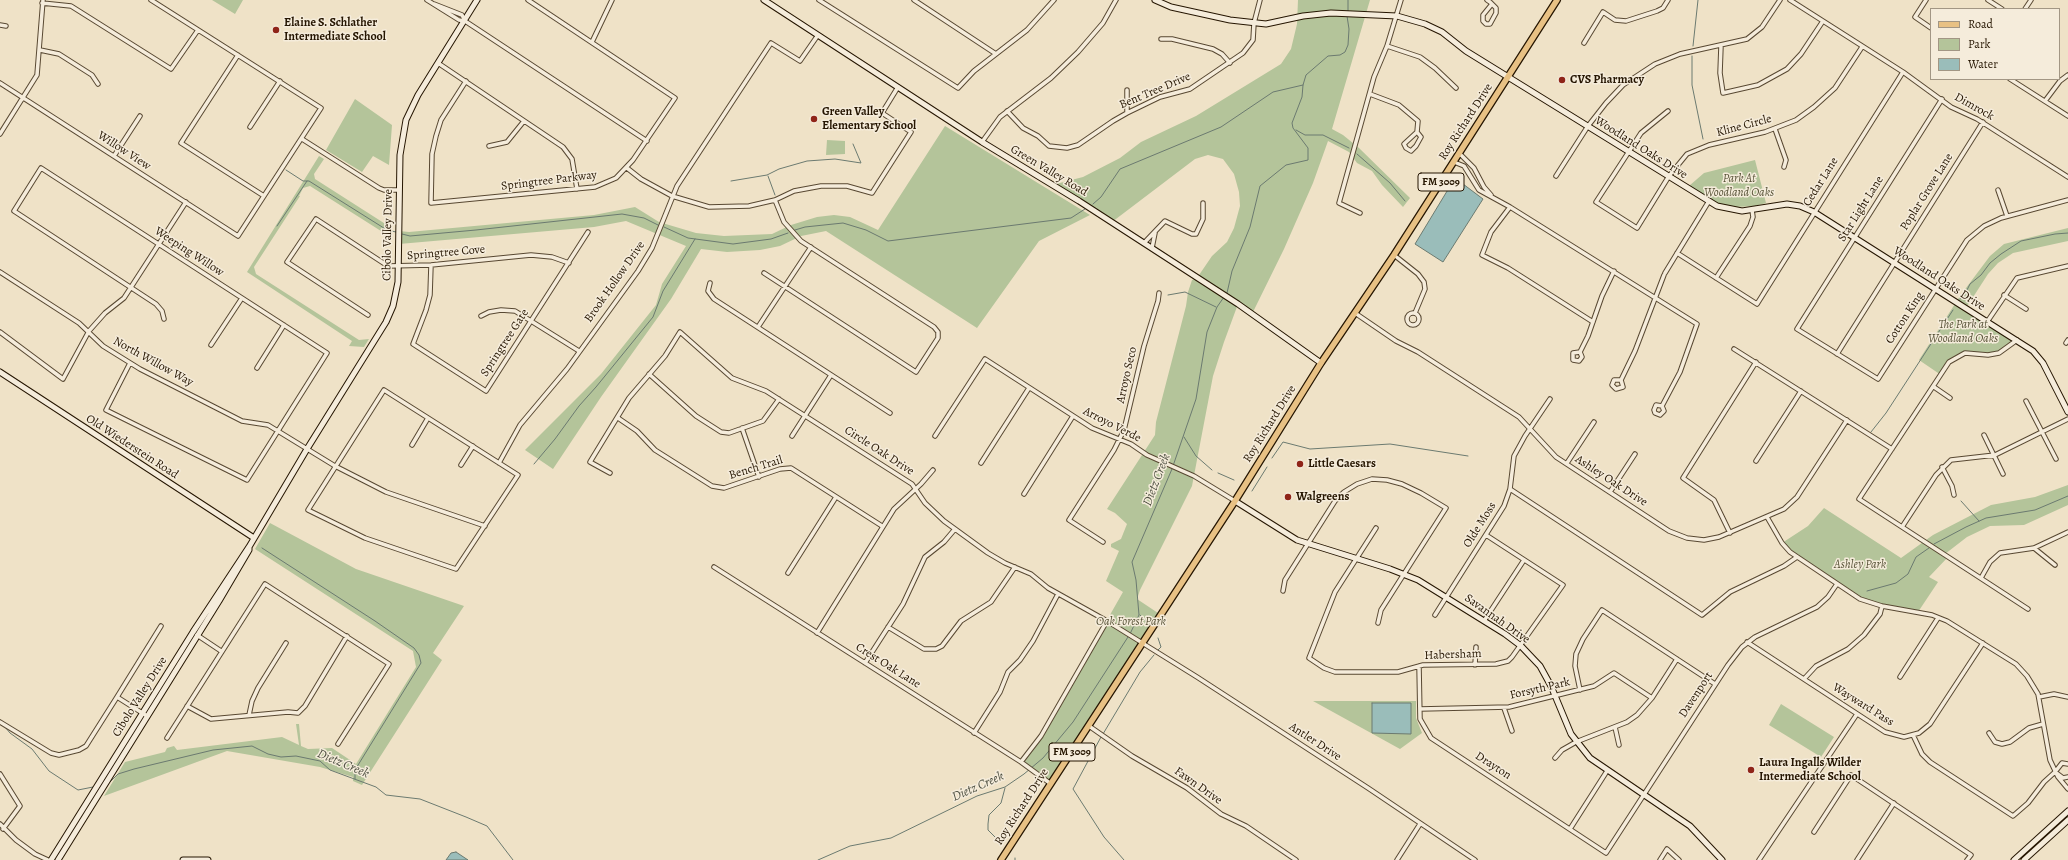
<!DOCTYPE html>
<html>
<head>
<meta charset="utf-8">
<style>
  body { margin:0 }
  #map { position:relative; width:2068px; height:860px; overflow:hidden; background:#efe2c7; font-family:Alegreya,serif }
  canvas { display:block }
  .legend { position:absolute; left:1930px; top:8px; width:130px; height:72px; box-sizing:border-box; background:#f5ecdb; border:1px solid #a29684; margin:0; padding:5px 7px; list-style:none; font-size:12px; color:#251501 }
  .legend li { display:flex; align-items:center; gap:8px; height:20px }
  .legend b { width:20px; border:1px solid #a29684 }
</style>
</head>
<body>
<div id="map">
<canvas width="2068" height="860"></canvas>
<ul class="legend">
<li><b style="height:5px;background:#e8c184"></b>Road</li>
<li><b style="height:11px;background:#b4c49a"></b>Park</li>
<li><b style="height:11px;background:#9abdba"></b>Water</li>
</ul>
</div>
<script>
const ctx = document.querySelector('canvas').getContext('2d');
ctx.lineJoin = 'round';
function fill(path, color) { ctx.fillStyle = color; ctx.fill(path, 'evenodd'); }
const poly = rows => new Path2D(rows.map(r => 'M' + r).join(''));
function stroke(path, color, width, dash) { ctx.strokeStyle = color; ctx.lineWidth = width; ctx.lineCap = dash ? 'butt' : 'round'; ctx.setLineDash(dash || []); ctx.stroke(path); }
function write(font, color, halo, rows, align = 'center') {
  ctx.font = font + ' Alegreya,serif'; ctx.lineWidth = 3; ctx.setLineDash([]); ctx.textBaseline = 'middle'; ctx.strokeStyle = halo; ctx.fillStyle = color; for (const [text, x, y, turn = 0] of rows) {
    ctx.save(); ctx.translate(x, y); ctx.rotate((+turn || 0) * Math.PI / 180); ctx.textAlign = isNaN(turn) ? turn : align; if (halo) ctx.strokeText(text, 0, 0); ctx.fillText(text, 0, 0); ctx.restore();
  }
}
const green = poly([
  [212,0,243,0,235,14],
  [1298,0,1370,0,1332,129,1343,135,1359,148,1410,198,1403,207,1382,185,1372,171,1357,163,1349,152,1328,141,1313,183,1284,249,1253,312,1238,304,1224,342,1213,376,1192,486,1140,590,1137,599,1161,615,1051,784,1021,762,1041,736,1123,592,1106,581,1119,551,1111,547,1111,544,1121,539,1127,524,1115,513,1107,509,1155,435,1156,422,1186,306,1188,292,1192,280,1197,278,1212,256,1227,242,1234,228,1240,206,1239,192,1234,174,1223,159,1208,155,1195,159,1112,222,1052,185,1083,177,1120,158,1141,142,1196,116,1281,64,1291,49,1297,24],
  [355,99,392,125,389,165,373,156,362,172,326,150],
  [945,126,1090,215,1039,241,977,328,826,231,801,236,780,246,760,250,727,252,701,249,671,299,601,397,553,469,525,450,601,374,656,305,662,284,686,246,626,221,594,227,399,244,399,231,409,232,594,215,635,207,659,222,696,233,724,236,772,234,791,225,817,217,834,215,850,217,878,230],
  [827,140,845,141,845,154,826,155],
  [319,156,324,159,314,174,315,179,387,225,392,225,392,238,310,186,303,188,299,196,300,196,254,267,256,274,359,340,369,339,364,347,349,346,352,341,247,272],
  [1755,160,1766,203,1755,206,1735,207,1717,203,1689,186,1704,173],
  [2068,228,2068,241,2013,253,1998,263,1988,274,1966,308,2017,340,1999,353,1965,353,1953,359,1941,375,1919,360,1960,296,1990,256,2004,244],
  [2068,485,2068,505,2024,525,1990,526,1967,537,1945,554,1948,557,1929,577,1938,582,1918,612,1898,609,1860,599,1806,564,1782,543,1808,526,1824,508,1901,558,1933,535,1991,505,2035,497],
  [270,523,356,569,464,606,433,653,442,660,362,785,353,781,353,777,320,767,227,751,104,796,125,762,165,752,167,748,174,746,177,750,282,737,299,745,296,724,299,724,301,746,308,749,332,748,356,764,416,667,413,651,255,549],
  [1313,701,1416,701,1416,718,1422,733,1400,749],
  [1781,704,1834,737,1821,757,1769,725]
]);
const water = poly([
  [1455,178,1483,199,1443,262,1415,244,1455,178],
  [1372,703,1411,703,1411,734,1372,733,1372,703],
  [456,852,468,860,446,860,451,853,456,852]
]);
const stream = poly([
  [1348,11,1348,0],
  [1693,46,1698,0],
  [1692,56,1692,85,1703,139],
  [1296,130,1305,135,1323,135,1349,148],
  [1357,154,1390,183,1405,201],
  [286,170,303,181,309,181,387,230,396,232],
  [768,176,775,195],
  [731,181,767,175,779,169,807,161,835,159,861,163,853,144],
  [1093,204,1101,197,1120,169,1221,127,1273,92,1303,85],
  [277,226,307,181],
  [664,227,688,238,733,244,771,239,788,233],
  [795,230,805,227,843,223,866,230,888,241,1071,218,1085,209],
  [402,234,410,236,476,230,622,214,644,218,658,225],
  [1227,293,1232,271,1250,227,1260,186,1286,165,1308,160,1308,148,1293,128,1292,123,1302,97,1303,85,1306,75,1328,56,1340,55,1345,52,1348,45,1349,29,1347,16],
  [1168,295,1185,292,1216,307],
  [1960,299,1964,296,1970,284,1981,275,1990,263,2001,254,2021,241,2055,234,2068,233],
  [1871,432,1886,413,1953,310],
  [1184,437,1196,456,1212,470],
  [1272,458,1283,442,1310,449,1390,444,1468,456],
  [534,464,555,439,579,406,596,387,653,317,663,291,695,239],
  [1173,466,1196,399,1207,332,1217,307,1224,297],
  [1218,473,1234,480],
  [1252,491,1267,467],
  [1961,501,1979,521],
  [1934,544,1966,527,1986,518,2035,510,2068,496],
  [262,548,375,621,414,648,419,655,421,663,355,770,355,779],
  [1867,591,1896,583,1908,574,1916,557,1929,548],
  [1140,615,1146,622],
  [1130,634,1139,615,1136,580,1132,562,1172,469],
  [1158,650,1161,647,1158,638],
  [5,727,10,733,32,749,49,771,78,790,93,787],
  [1103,734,1140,672,1154,655],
  [1101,737,1073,789,1104,837,1124,860],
  [107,785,118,774,134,769,213,750,252,746,268,754,281,757,296,756,320,761,330,770,376,787,386,795,420,799,466,817,487,826,513,860],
  [1000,845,997,839,988,830,988,824,989,815,1001,803,1005,788],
  [1015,858,1015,860],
  [818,860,850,846,891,838,977,796,1005,787,1024,774,1043,758,1073,722,1128,637]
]);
const street = poly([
  [427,0,459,20,465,21],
  [819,0,958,88,974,71,1027,30,1054,0],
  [914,0,996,54],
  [1487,0,1490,2,1496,8,1496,13,1490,24,1486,24,1483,21,1483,15,1492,4],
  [1790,0,1903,72,1951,107,1977,119,2068,177],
  [1926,0,1915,17,1931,28],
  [1988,0,2002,9],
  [42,3,71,6,171,69,198,30],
  [434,4,462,15,465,21,647,141],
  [2025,9,2031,0],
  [0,25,6,26],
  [1161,39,1172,39,1213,49,1222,54,1230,63],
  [592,42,612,0],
  [1584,43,1603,12,1615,20,1626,21,1657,11,1663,8,1668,0],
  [1387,46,1420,57,1435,68,1456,88],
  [1721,46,1720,73,1723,93,1758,85,1787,69,1801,54,1823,21],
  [40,50,59,54,92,75,98,84],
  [238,55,181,143,264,196],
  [438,63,563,147,572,159,577,189],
  [2010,79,2068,116],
  [466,81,441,120,436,136,432,154,431,203,595,187,616,178,633,160,675,98,528,0],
  [0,83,238,236,321,108,151,0],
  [1127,90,1127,113],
  [1370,94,1399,105,1418,121,1417,132,1404,144,1406,148,1411,151,1416,146,1421,137,1417,132],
  [1942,99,1797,329,1878,379,1967,240,1984,226,2001,218,2068,200],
  [2045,101,2060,81,2068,75],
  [1007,111,1023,128,1038,136,1049,146,1067,148,1078,145,1113,121,1127,113,1160,97,1190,89,1243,53,1253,40,1254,23,1260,0],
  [1668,111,1641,133,1596,202,1637,228,1669,176,1687,154,1709,145,1765,132,1796,120,1814,107,1835,88,1862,47],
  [250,127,280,81],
  [1775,129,1786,160,1784,167],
  [0,134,37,75,43,0],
  [302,139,379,188,384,190,399,190],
  [982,142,1000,117,1051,78,1078,52,1103,23,1116,0],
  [489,146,507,142,524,121],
  [1459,153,1474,168,1484,187,1491,195],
  [114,156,140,116],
  [1454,162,1464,166,1479,190,1510,207,1697,324,1680,372,1662,406,1664,411,1660,415,1655,413,1654,410,1656,405,1662,406],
  [627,168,641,179,672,196,709,207,749,206,775,200,794,191,821,186,847,186,872,193,911,132,882,113,898,87],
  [1556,176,1588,126,1606,103,1623,85,1655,64,1680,54,1747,39,1762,27,1780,0],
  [1998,190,2007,216],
  [1510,207,1491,232,1482,255,1508,268,1593,322],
  [1360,213,1339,203,1374,77,1387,46,1401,0],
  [1144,243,1165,221,1192,234,1196,234,1203,219,1203,203],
  [1152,248,1155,233],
  [1677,253,1757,304,1903,72],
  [1394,255,1418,274,1424,282,1425,289,1415,313],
  [431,265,430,295,426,310,413,344,486,391,588,232],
  [0,272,79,323,103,346,140,369,242,421,268,425,335,466,386,492,485,526],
  [764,273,916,372,938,338,938,332,934,327,801,241,784,222,775,200],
  [1665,273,1709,201],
  [1716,278,1750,226,1753,217,1752,210],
  [710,283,708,291,714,299,890,413],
  [2004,295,2026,309],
  [1355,313,1396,341,1418,352,1519,417,1556,457,1669,531,1687,538,1704,540,1719,537,1784,509,1797,497,1847,420],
  '1407 319a6 6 0 1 1 12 0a6 6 0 1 1-12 0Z',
  [368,315,287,262,316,219,388,266,431,265,531,255,552,257,569,263],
  [481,316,489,312,501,310,515,311,579,351],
  [1987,322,2017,278,2068,266],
  [758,327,811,247],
  [0,332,63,379,89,331,105,313,124,298,186,202],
  [2017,340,1999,353,1988,355,1965,353,1949,362,1859,499,2028,609],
  [2066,343,2068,340],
  [211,345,242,298],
  [1734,349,1892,449],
  [1580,352,1573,353,1573,360,1579,361,1582,357,1580,352,1588,336,1602,296,1614,271],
  [1837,354,1983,122],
  [130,363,106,410,247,480,327,353,41,168,14,211,156,304,162,311,164,319],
  [257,368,284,325],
  [649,374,696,416,721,432,729,433,763,421,779,399],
  [1621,380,1614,380,1612,385,1616,389,1623,387,1621,380,1635,351,1664,275],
  [1934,387,1950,398],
  [384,390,518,475,456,569,365,538,308,510,384,390],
  [2026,401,2056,459],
  [618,418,637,431,655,450,712,486,724,488,780,469,791,468,882,526],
  [742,428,759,477],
  [1984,435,2003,474],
  [792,436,831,375],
  [935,436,985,359,1092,428,1131,444,1147,455,1194,476,1235,501],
  [412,445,428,418],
  [1756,461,1801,391],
  [499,463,520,425,567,369,638,271,652,248,677,186,771,43,800,61,818,35],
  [981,463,1029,388],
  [1567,463,1594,422],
  [461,465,473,446],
  [1942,467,1952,486,1954,495],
  [610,473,590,462,629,398,665,356,680,332,732,378,766,391,912,484,925,503,944,521,988,553,1005,563,1031,574,1048,588,1107,621,1197,677,1368,788,1475,860],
  [1510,489,1702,615,1730,592,1784,566,1797,557],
  [1610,492,1635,454],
  [1024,494,1073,416],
  [1767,517,1782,543,1790,552,1860,599,1882,606,1932,615,1947,621,2016,664,2027,676,2038,694,2050,760,2058,777,2068,789],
  [1902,527,1936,475,1951,460,1995,455,2068,419],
  [1376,528,1335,592,1309,658,1324,668,1335,672,1398,672,1423,665,1496,664,1508,661,1512,657,1563,585,1486,535],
  [1730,533,1714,500,1683,478,1756,362],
  [1103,542,1069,520,1114,450,1124,430,1144,346,1158,301,1159,293],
  [2034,548,2055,565],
  [714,567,1021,762,1051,784],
  [788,573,836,497],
  [1981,578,1990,562,2000,553,2034,548,2068,532],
  [1283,591,1285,580,1335,501,1344,492,1357,484,1372,479,1387,480,1402,484,1421,493,1446,508,1381,610,1378,623],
  [1435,615,1504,506,1510,489,1514,456,1525,436,1550,399],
  [1484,621,1524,560],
  [888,627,924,649,936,649,942,646,961,621,991,602,1015,567],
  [817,633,894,509,921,484,933,470],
  [197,635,221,651],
  [1747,642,1885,732,1904,737,1919,733,1930,724,1983,643],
  [865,663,903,604,925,557,944,542,955,529],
  [1475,665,1476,647],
  [1419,666,1420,719,1431,738,1606,853,1728,665,1742,647,1755,637,1817,607,1828,597,1837,584],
  [1900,677,1938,618],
  [1804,679,1816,666,1848,649,1864,635,1880,614,1882,606],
  [1580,690,1575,666,1576,654,1583,639,1602,610,1715,684],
  [117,697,161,626],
  [2039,697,2054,694,2068,697],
  [187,706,211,719,288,712,298,713,305,706,347,636],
  [1504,708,1512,731],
  [1420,709,1509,707,1594,686,1614,673,1652,698],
  [249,715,252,701,258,688,286,643],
  [0,722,51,753,59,755,79,750,86,746,117,697,147,716],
  [1089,726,1132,756,1187,788,1221,814,1246,826,1296,860],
  [1615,727,1619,745],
  [974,733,1000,692,1008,672,1020,660,1033,641,1058,594],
  [1989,733,1995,742,2002,744,2010,742,2029,728,2043,724],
  [1913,735,1922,754,1930,762,2013,816,2028,803,2044,782,2055,772],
  [167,738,265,584,389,664,338,744],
  [1555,758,1562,750,1576,742,1627,722,1637,715,1652,698,1677,659],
  [1021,762,1041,736,1107,621],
  [2068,764,2062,763,2055,772,2063,778,2068,777],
  [0,774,20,806,3,829],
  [0,824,16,840,35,854,48,860],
  [1570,829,1607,771],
  [1814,832,1851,775,1971,855,1967,860],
  [1397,860,1420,824],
  [1660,860,1667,849,1679,860],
  [1759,860,1857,714],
  [1857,860,1894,803]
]);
const secondary = poly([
  [764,0,982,142,1079,201,1238,304,1321,363],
  [1155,0,1171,7,1230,20,1266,24,1303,16,1331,13,1397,16,1425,24,1442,32,1466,51,1717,206,1742,211,1787,204,1800,206,1814,212,2033,351,2043,363,2068,412],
  [0,372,254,538],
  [1235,501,1297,540,1390,569,1418,580,1505,634,1521,646,1540,666,1551,686,1571,734,1590,758,1690,826,1722,860],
  [51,860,193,632,249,547,307,449,386,322,393,306,398,282,400,155,406,120,418,95,477,0],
  [58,860,219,601,249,550,249,547],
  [183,860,208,860],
  [2014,860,2068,811],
  [2024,860,2068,820]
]);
const primary = poly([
  [1001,860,1235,501,1321,363,1394,255,1557,0]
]);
const markers = [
  [276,30,4,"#8f2418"],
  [1562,80,4,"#8f2418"],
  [814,119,4,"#8f2418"],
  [1300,464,4,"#8f2418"],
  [1288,497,4,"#8f2418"],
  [1751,770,4,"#8f2418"]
];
const shields = [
  [1441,182,46],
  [1072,752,46]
];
const shieldNames = [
  ["FM 3009",1441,182],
  ["FM 3009",1072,752]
];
const poiNames = [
  ["Elaine S. Schlather",284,23],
  ["Intermediate School",284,37],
  ["CVS Pharmacy",1570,80],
  ["Green Valley",822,112],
  ["Elementary School",822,126],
  ["Little Caesars",1308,464],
  ["Walgreens",1296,497],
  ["Laura Ingalls Wilder",1759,763],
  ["Intermediate School",1759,777]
];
const streetNames = [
  ["Bent Tree Drive",1155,91,-23],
  ["Dimrock",1974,107,29],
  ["Roy Richard Drive",1466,122,-57],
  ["Kline Circle",1744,126,-15],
  ["Woodland Oaks Drive",1641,148,32],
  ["Willow View",124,151,33],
  ["Green Valley Road",1049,171,31],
  ["Springtree Parkway",549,181,-7],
  ["Cedar Lane",1821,182,-58],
  ["Poplar Grove Lane",1927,192,-58],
  ["Star Light Lane",1861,209,-58],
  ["Cibolo Valley Drive",388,235,-89],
  ["Weeping Willow",189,252,33],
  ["Springtree Cove",446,253,-5],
  ["Woodland Oaks Drive",1939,279,33],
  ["Brook Hollow Drive",615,282,-55],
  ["Cotton King",1905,318,-57],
  ["Springtree Gate",505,343,-57],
  ["North Willow Way",153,362,29],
  ["Arroyo Seco",1127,375,-77],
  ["Roy Richard Drive",1270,424,-58],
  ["Arroyo Verde",1112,425,27],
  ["Old Wiederstein Road",132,447,33],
  ["Circle Oak Drive",879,451,33],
  ["Bench Trail",756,468,-17],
  ["Ashley Oak Drive",1611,481,33],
  ["Olde Moss",1480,525,-58],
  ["Savannah Drive",1497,619,35],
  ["Habersham",1453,655,-2],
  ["Crest Oak Lane",888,666,32],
  ["Forsyth Park",1540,689,-13],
  ["Davenport",1696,695,-57],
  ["Cibolo Valley Drive",140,697,-58],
  ["Wayward Pass",1863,705,32],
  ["Antler Drive",1315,742,33],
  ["Drayton",1493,766,33],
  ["Fawn Drive",1198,786,35],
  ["Roy Richard Drive",1022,807,-57]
];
const parkNames = [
  ["Park At",1739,179],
  ["Woodland Oaks",1739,193],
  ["The Park at",1963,325],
  ["Woodland Oaks",1963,339],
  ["Ashley Park",1860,565],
  ["Oak Forest Park",1131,622]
];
const waterNames = [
  ["Dietz Creek",1157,480,-69],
  ["Dietz Creek",343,764,23],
  ["Dietz Creek",978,787,-24]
];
fill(green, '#b4c49a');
fill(water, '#9abdba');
stroke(water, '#6b7a70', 1);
stroke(stream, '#6b7a70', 1);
stroke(street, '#584832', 5.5);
stroke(secondary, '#251501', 7);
stroke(primary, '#251501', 8);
stroke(street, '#f5ecdb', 3.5);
stroke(secondary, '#f5ecdb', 5);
stroke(primary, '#e8c184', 5.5);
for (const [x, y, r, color] of markers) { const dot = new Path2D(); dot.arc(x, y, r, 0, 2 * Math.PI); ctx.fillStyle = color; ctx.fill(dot); stroke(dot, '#f5ecdb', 1.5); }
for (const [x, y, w] of shields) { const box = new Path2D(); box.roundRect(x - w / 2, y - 9, w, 18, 3); ctx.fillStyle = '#f5ecdb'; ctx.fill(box); stroke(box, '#251501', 1); }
write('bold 11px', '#251501', null, shieldNames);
write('bold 12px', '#251501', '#f5ecdb', poiNames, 'left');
write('12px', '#251501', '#f5ecdb', streetNames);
write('italic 12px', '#575237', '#f5ecdb', parkNames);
write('italic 13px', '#4e5042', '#f5ecdb', waterNames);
</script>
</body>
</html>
